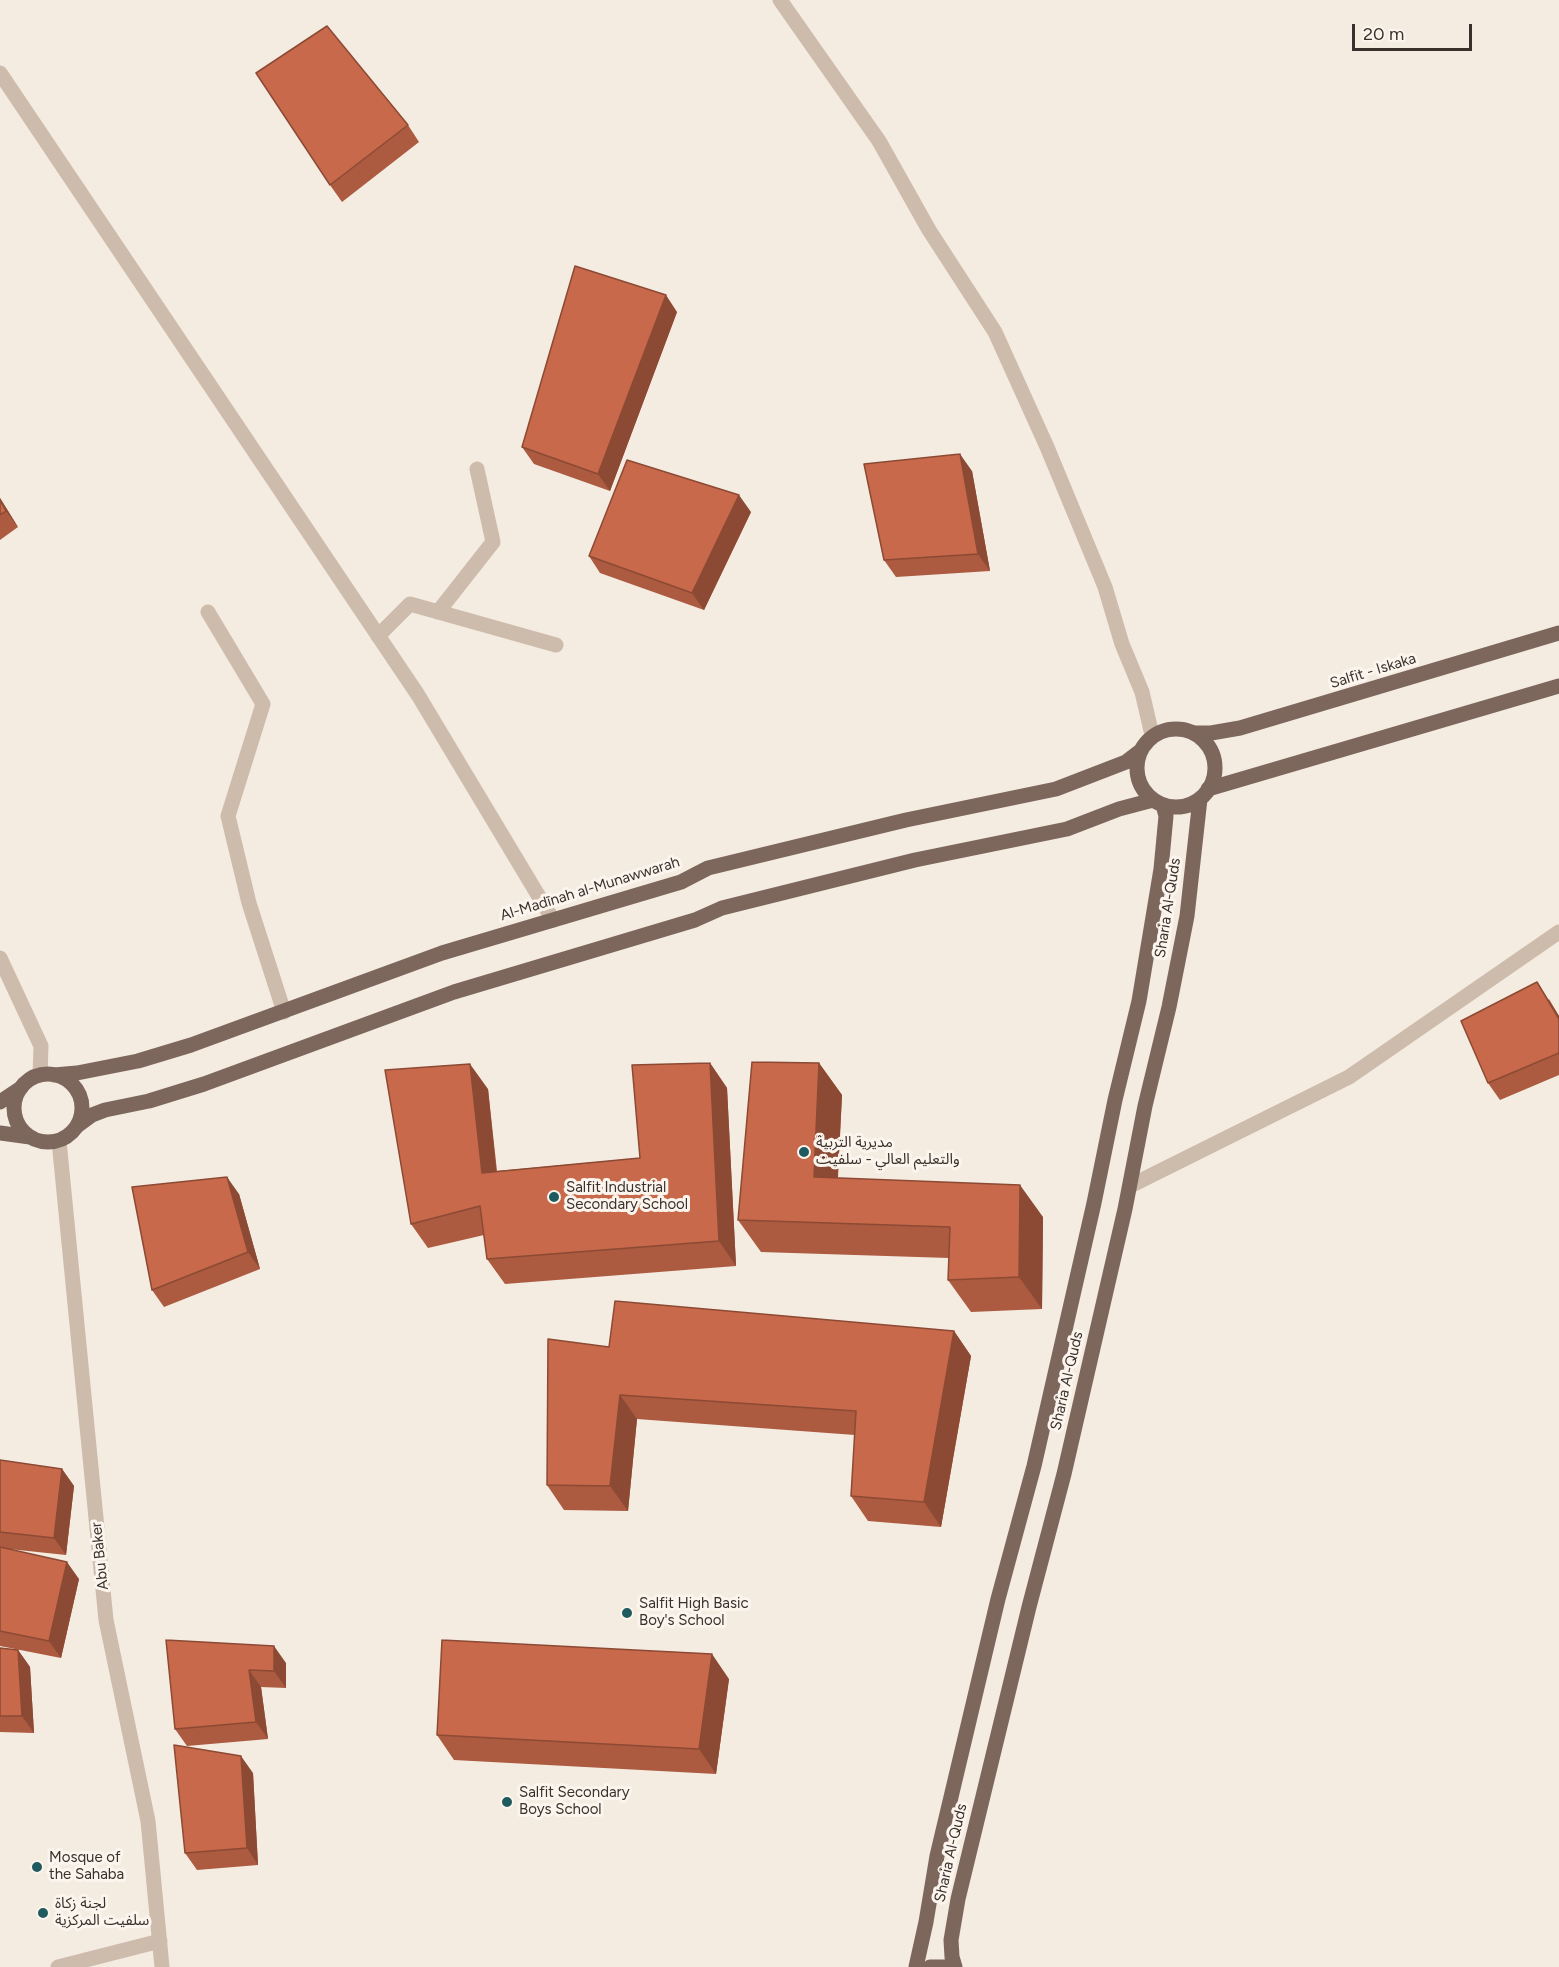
<!DOCTYPE html>
<html>
<head>
<meta charset="utf-8">
<style>
  body { margin:0 }
  #map { position:relative; width:1559px; height:1967px; overflow:hidden; background:#f4ebe1; font-family:Figtree,sans-serif }
  canvas { display:block }
  .scale { position:absolute; left:1352px; top:24px; width:120px; height:27px; box-sizing:border-box; border:3px solid #3b302b; border-top:0; padding-left:8px; font-size:18px; line-height:21px; white-space:nowrap; color:#3b302b; -webkit-text-stroke:4px #fbf5ee; paint-order:stroke }
</style>
</head>
<body>
<div id="map">
<canvas width="1559" height="1967"></canvas>
<div class="scale">20 m</div>
</div>
<script>
const ctx = document.querySelector('canvas').getContext('2d');
ctx.lineJoin = 'round';
const poly = rows => new Path2D(rows.map(r => 'M' + r).join(''));
function stroke(path, color, width, dash) { ctx.strokeStyle = color; ctx.lineWidth = width; ctx.lineCap = dash ? 'butt' : 'round'; ctx.setLineDash(dash || []); ctx.stroke(path); }
function fill(path, color) { ctx.fillStyle = color; ctx.fill(path, 'evenodd'); }
function write(font, color, halo, rows, align = 'center') {
  ctx.font = font + ' Figtree,"Noto Sans Arabic",sans-serif'; ctx.lineWidth = 6; ctx.setLineDash([]); ctx.textBaseline = 'middle'; ctx.strokeStyle = halo; ctx.fillStyle = color; for (const [text, x, y, turn = 0] of rows) {
    ctx.save(); ctx.translate(x, y); ctx.rotate((+turn || 0) * Math.PI / 180); ctx.textAlign = isNaN(turn) ? turn : align; if (halo) ctx.strokeText(text, 0, 0); ctx.fillText(text, 0, 0); ctx.restore();
  }
}
const minor = poly([
  [780,0,879,141,929,230,995,332,1047,447,1105,587,1122,644,1142,692,1152,735],
  [0,73,418,695,553,920],
  [208,612,263,704,228,816,249,903,284,1012],
  [438,612,493,542,477,469],
  [378,636,410,604,556,645],
  [0,958,41,1046,40,1075],
  [59,1141,106,1620,148,1821,162,1967],
  [1130,1186,1349,1077,1559,932],
  [58,1967,160,1941]
]);
const major = poly([
  '1137 768a39 39 0 1 1 78 0a39 39 0 1 1-78 0Z',
  [1195,733,1211,733,1240,728,1559,633],
  [1208,789,1559,686],
  '14 1108a34 34 0 1 1 68 0a34 34 0 1 1-68 0Z',
  [54,1075,77,1073,138,1061,191,1045,442,953,681,882,708,868,906,820,1056,789,1126,762,1139,752],
  [0,1102,21,1088],
  [77,1126,92,1115,105,1110,149,1101,204,1084,454,992,695,920,722,908,915,860,1067,829,1119,809,1153,800],
  [0,1133,30,1137],
  [916,1967,926,1922,937,1856,998,1599,1034,1466,1094,1203,1115,1100,1139,1001,1161,869,1166,816,1163,805],
  [930,1967,947,1967],
  [955,1967,952,1957,951,1940,958,1899,1029,1607,1064,1474,1125,1209,1145,1106,1169,1007,1187,916,1200,799]
]);
const wall = poly([
  [408,125,419,142,342,202,330,185],
  [677,312,610,491,534,464,522,447],
  [972,471,990,571,896,577,884,560],
  [0,498,18,527,0,540],
  [751,512,704,610,600,573,589,556],
  [1549,999,1559,1016,1559,1075,1500,1100,1488,1083],
  [710,1063,727,1088,736,1266,505,1284,487,1259,484,1235,428,1248,411,1224,488,1089,497,1171,640,1158],
  [819,1063,842,1095,838,1178,1043,1217,1042,1309,971,1312,948,1280,949,1258,761,1252,738,1220],
  [239,1194,260,1269,164,1307,152,1290],
  [954,1331,971,1356,941,1527,868,1521,851,1496,855,1435,637,1419,628,1511,564,1510,547,1485,609,1347],
  [0,1460,62,1469,74,1486,66,1555,9,1549,79,1579,61,1658,0,1646],
  [166,1640,286,1663,286,1688,261,1687,268,1739,187,1746,175,1729],
  [0,1648,18,1650,30,1667,34,1733,0,1732],
  [729,1679,716,1774,454,1760,437,1735],
  [253,1773,258,1865,197,1870,185,1853]
]);
const shadedWall = poly([
  [666,295,677,312,610,491,598,474],
  [960,454,972,471,990,571,978,554],
  [739,495,751,512,704,610,692,593],
  [0,498,18,527,6,511,0,500],
  [1537,982,1559,1016,1559,1019],
  [710,1063,727,1088,736,1266,719,1241],
  [819,1063,842,1095,836,1209,814,1177],
  [470,1064,488,1089,499,1197,482,1173],
  [227,1177,239,1194,260,1269,248,1252],
  [1020,1185,1043,1217,1042,1309,1019,1277],
  [954,1331,971,1356,941,1527,924,1502],
  [620,1395,637,1419,628,1511,610,1486],
  [62,1469,74,1486,66,1555,54,1538],
  [67,1562,79,1579,61,1658,49,1641],
  [274,1646,286,1663,286,1688,274,1671],
  [18,1650,30,1667,34,1733,22,1716],
  [712,1654,729,1679,716,1774,699,1749],
  [249,1670,261,1687,268,1739,256,1722],
  [241,1756,253,1773,258,1865,247,1848]
]);
const building = poly([
  [327,26,408,125,330,185,256,73,327,26],
  [575,266,666,295,598,474,522,447,575,266],
  [960,454,978,554,884,560,864,464,960,454],
  [627,460,739,495,692,593,589,556,627,460],
  [0,500,6,511,0,515,0,500],
  [1537,982,1559,1019,1559,1053,1488,1083,1461,1021,1537,982],
  [752,1062,819,1063,814,1177,1020,1185,1019,1277,948,1280,950,1227,738,1220,752,1062],
  [710,1063,719,1241,487,1259,480,1206,411,1224,385,1070,470,1064,482,1173,640,1158,632,1065,710,1063],
  [227,1177,248,1252,152,1290,132,1187,227,1177],
  [615,1301,954,1331,924,1502,851,1496,856,1411,620,1395,610,1486,547,1485,548,1339,609,1347,615,1301],
  [0,1460,62,1469,54,1538,0,1532,0,1460],
  [0,1547,67,1562,49,1641,0,1631,0,1547],
  [166,1640,274,1646,274,1671,249,1670,256,1722,175,1729,166,1640],
  [442,1640,712,1654,699,1749,437,1735,442,1640],
  [0,1648,18,1650,22,1716,0,1716,0,1648],
  [174,1745,241,1756,247,1848,185,1853,174,1745]
]);
const markers = [
  [804,1152,6,"#1f5a5e"],
  [554,1197,6,"#1f5a5e"],
  [627,1613,6,"#1f5a5e"],
  [507,1802,6,"#1f5a5e"],
  [37,1867,6,"#1f5a5e"],
  [43,1913,6,"#1f5a5e"]
];
const streetNames = [
  ["Salfit - Iskaka",1373,671,-17],
  ["Al-Madīnah al-Munawwarah",590,889,-17],
  ["Sharia Al-Quds",1168,908,-81],
  ["Sharia Al-Quds",1067,1381,-77],
  ["Abu Baker",100,1556,-96],
  ["Sharia Al-Quds",951,1853,-77]
];
const poiNames = [
  ["مديرية التربية",816,1143],
  ["والتعليم العالي - سلفيت",816,1160],
  ["Salfit Industrial",566,1188],
  ["Secondary School",566,1205],
  ["Salfit High Basic",639,1604],
  ["Boy's School",639,1621],
  ["Salfit Secondary",519,1793],
  ["Boys School",519,1810],
  ["Mosque of",49,1858],
  ["the Sahaba",49,1875],
  ["لجنة زكاة",55,1904],
  ["سلفيت المركزية",55,1921]
];
stroke(minor, '#cdbbac', 15);
stroke(major, '#7d675c', 15);
fill(wall, '#ac5a40');
fill(shadedWall, '#8c4a34');
fill(building, '#c8694b');
stroke(building, '#8c4a34', 1.5);
for (const [x, y, r, color] of markers) { const dot = new Path2D(); dot.arc(x, y, r, 0, 2 * Math.PI); ctx.fillStyle = color; ctx.fill(dot); stroke(dot, '#fbf5ee', 2); }
write('15px', '#3b302b', '#fbf5ee', streetNames);
write('15px', '#3b302b', '#fbf5ee', poiNames, 'left');
</script>
</body>
</html>
